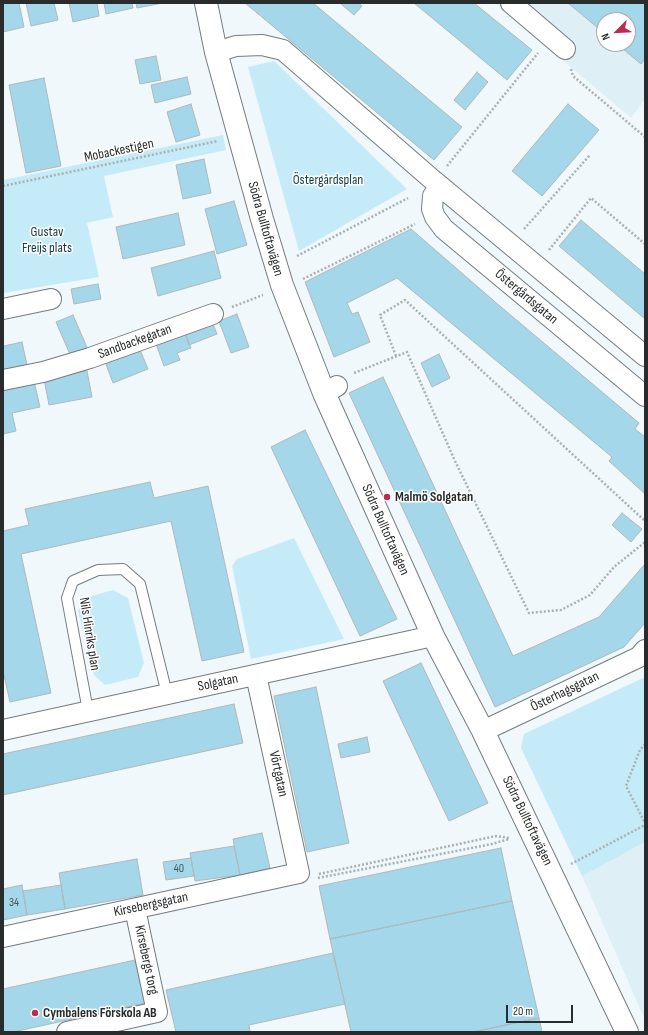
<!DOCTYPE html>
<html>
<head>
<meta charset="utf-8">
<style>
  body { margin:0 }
  #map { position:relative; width:648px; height:1035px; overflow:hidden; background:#f0f8fb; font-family:"Sofia Sans Condensed",sans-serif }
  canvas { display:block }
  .frame { position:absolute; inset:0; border:4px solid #292c2d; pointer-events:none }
  .north { position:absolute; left:596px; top:12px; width:40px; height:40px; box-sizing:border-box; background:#fff; border:1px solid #a9abab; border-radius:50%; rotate:246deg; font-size:11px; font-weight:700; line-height:16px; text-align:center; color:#292c2d }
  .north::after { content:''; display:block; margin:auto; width:14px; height:18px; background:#bc2c51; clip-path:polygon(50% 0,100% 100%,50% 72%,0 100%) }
  .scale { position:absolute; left:506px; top:1005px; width:67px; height:18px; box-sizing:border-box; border:2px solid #292c2d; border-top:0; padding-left:5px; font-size:12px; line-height:14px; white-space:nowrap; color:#292c2d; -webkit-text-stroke:3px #fff; paint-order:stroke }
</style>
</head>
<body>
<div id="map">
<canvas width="648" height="1035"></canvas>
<div class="frame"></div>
<div class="north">N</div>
<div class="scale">20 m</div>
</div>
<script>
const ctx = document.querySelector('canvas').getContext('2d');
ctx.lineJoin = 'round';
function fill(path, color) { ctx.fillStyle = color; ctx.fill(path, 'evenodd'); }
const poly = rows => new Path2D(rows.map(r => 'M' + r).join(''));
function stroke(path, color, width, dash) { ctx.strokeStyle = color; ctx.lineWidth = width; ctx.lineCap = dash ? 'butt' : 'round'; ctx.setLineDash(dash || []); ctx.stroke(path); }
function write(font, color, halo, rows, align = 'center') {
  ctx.font = font + ' "Sofia Sans Condensed",sans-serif'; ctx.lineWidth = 3; ctx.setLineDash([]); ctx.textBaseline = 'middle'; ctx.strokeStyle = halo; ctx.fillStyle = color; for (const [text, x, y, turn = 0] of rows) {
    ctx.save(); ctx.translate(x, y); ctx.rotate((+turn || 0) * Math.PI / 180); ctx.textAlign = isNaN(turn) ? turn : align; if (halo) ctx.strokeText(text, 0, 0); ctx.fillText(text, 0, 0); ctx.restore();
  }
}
const built = poly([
  [495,3,645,3,645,99,631,118],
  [604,20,628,20,628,44,604,44],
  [645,842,645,1020,582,876,583,874]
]);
const green = poly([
  [274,61,407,189,299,251,248,67],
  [223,135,226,150,104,176,113,217,87,223,99,277,3,293,3,180],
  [294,538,344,639,251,659,232,566,237,559],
  [113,590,128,598,144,663,138,677,105,685,94,675,78,611,88,597],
  [645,677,645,842,582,876,521,748,524,734]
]);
const building = poly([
  [3,3,19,3,24,27,3,32,3,3],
  [26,3,54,3,58,20,31,26,26,3],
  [69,3,97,3,99,16,73,22,69,3],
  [104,3,132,3,133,8,106,14,104,3],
  [136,3,163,3,137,8,136,3],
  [245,3,313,3,462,127,434,160,245,3],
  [340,3,358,3,362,6,354,15,340,3],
  [414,3,474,3,532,50,507,80,414,3],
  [568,3,645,3,645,59,641,64,617,44,628,44,628,20,604,20,604,33,568,3],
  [156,56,161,80,140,84,135,60,156,56],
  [477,72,488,82,465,110,454,100,477,72],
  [187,77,191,94,155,103,151,85,187,77],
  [44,78,61,166,26,173,9,85,44,78],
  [191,104,200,135,176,142,167,112,191,104],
  [568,104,599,130,542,196,512,171,568,104],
  [204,159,211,193,183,199,176,165,204,159],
  [234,201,247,245,217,254,205,209,234,201],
  [178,213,185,245,123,259,116,227,178,213],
  [581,220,645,274,645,319,559,246,581,220],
  [411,229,501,307,639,423,635,429,645,437,645,494,609,461,612,457,397,278,347,303,352,314,358,312,370,342,334,357,305,282,411,229],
  [214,251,221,278,158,296,151,268,214,251],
  [98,284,101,299,74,304,71,289,98,284],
  [237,314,249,347,231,353,219,321,237,314],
  [73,315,89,352,72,359,56,322,73,315],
  [211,319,217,334,189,345,184,330,211,319],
  [184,330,191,348,177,353,180,360,164,366,155,341,184,330],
  [22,342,27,365,3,370,3,344,4,346,22,342],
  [138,345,148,369,113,383,104,359,138,345],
  [439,354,450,378,432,387,421,363,439,354],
  [87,371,92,397,49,405,44,379,87,371],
  [383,377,513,656,599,617,645,564,645,623,624,647,495,707,349,393,383,377],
  [34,381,40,407,12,413,16,431,3,434,3,388,34,381],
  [305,430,397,619,360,636,271,447,305,430],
  [150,482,154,498,208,486,244,652,202,661,171,521,21,554,51,693,10,702,3,671,3,531,29,525,25,509,150,482],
  [622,513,642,529,631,542,612,525,622,513],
  [421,663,488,803,449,821,383,681,421,663],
  [316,687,349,843,307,852,274,696,316,687],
  [234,704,243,743,3,795,3,754,234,704],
  [367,737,370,752,341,758,338,744,367,737],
  [262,833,270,868,240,875,233,839,262,833],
  [234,846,240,875,195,881,190,853,234,846],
  [501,848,512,901,330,939,319,886,501,848],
  [191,858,194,876,166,880,163,862,191,858],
  [137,859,143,895,65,909,59,873,137,859],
  [22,885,27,915,3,920,3,889,22,885],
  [61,885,65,909,27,915,23,891,61,885],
  [512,901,539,1018,473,1032,351,1032,330,939,512,901],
  [333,953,345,1004,249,1025,250,1032,176,1032,166,990,333,953],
  [135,960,145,1003,13,1032,3,1032,3,989,135,960],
  [539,1018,542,1032,473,1032,539,1018]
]);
const path = poly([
  [571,69,573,76,645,137],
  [447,166,538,53],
  [3,186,218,141],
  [524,229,590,155],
  [549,250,591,198,645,244],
  [297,256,408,198],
  [303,279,415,224],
  [232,307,263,295],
  [396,356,380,315,405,300,645,521],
  [354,373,407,352,455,461,529,613,561,610,590,595,614,567,645,542],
  [645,744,640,750,626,786,645,823],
  [571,864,645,825],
  [319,874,496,836,509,838],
  [318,878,492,844,509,839]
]);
const lane = poly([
  [88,711,67,598,73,581,98,570,123,569,140,584,167,694]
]);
const street = poly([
  [511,3,565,49],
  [216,52,236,46,262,45,283,50,434,181,645,356],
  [440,186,433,196,432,209,435,217,444,229,645,396],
  [3,309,51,299],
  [3,380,43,372,90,358,213,314],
  [324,393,337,386],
  [3,730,433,636],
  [483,731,639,657,645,650],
  [3,937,299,873,256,675],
  [67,1032,157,1012,135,909]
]);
const secondary = poly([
  [206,3,216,52,262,219,282,285,324,393,433,636,483,731,627,1032]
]);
const markers = [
  [387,497,4,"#bc2c51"],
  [35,1013,4,"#bc2c51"]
];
const numberNames = [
  ["40",179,869],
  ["34",14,903]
];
const streetNames = [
  ["Mobackestigen",119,151,-12],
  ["Södra Bulltoftavägen",265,229,74],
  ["Östergårdsgatan",526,297,40],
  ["Sandbackegatan",135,342,-20],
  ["Södra Bulltoftavägen",385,530,66],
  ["Nils Hinriks plan",89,634,81],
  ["Solgatan",218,683,-12],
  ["Österhagsgatan",565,692,-26],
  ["Vörtgatan",278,774,78],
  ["Södra Bulltoftavägen",527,821,64],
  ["Kirsebergsgatan",151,905,-12],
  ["Kirsebergs torg",146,960,78]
];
const parkNames = [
  ["Östergårdsplan",328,180],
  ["Gustav",47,232],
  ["Freijs plats",47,248]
];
const poiNames = [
  ["Malmö Solgatan",395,497],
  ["Cymbalens Förskola AB",43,1013]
];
fill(built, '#deeff5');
fill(green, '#c5ebf9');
fill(building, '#a3d7e9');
stroke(building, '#b0b8bb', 1);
stroke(lane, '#757c7f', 12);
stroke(street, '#757c7f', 22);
stroke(secondary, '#757c7f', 24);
stroke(path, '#aab0b2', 2.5, [2, 2]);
stroke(lane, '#fff', 10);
stroke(street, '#fff', 20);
stroke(secondary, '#fff', 22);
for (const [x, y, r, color] of markers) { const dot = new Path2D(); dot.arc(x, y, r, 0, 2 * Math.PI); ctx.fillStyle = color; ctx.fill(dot); stroke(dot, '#fff', 1.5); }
write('12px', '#48575c', null, numberNames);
write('14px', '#292c2d', '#fff', streetNames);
write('14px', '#0d3b49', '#fff', parkNames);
write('bold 14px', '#292c2d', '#fff', poiNames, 'left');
</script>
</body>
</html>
